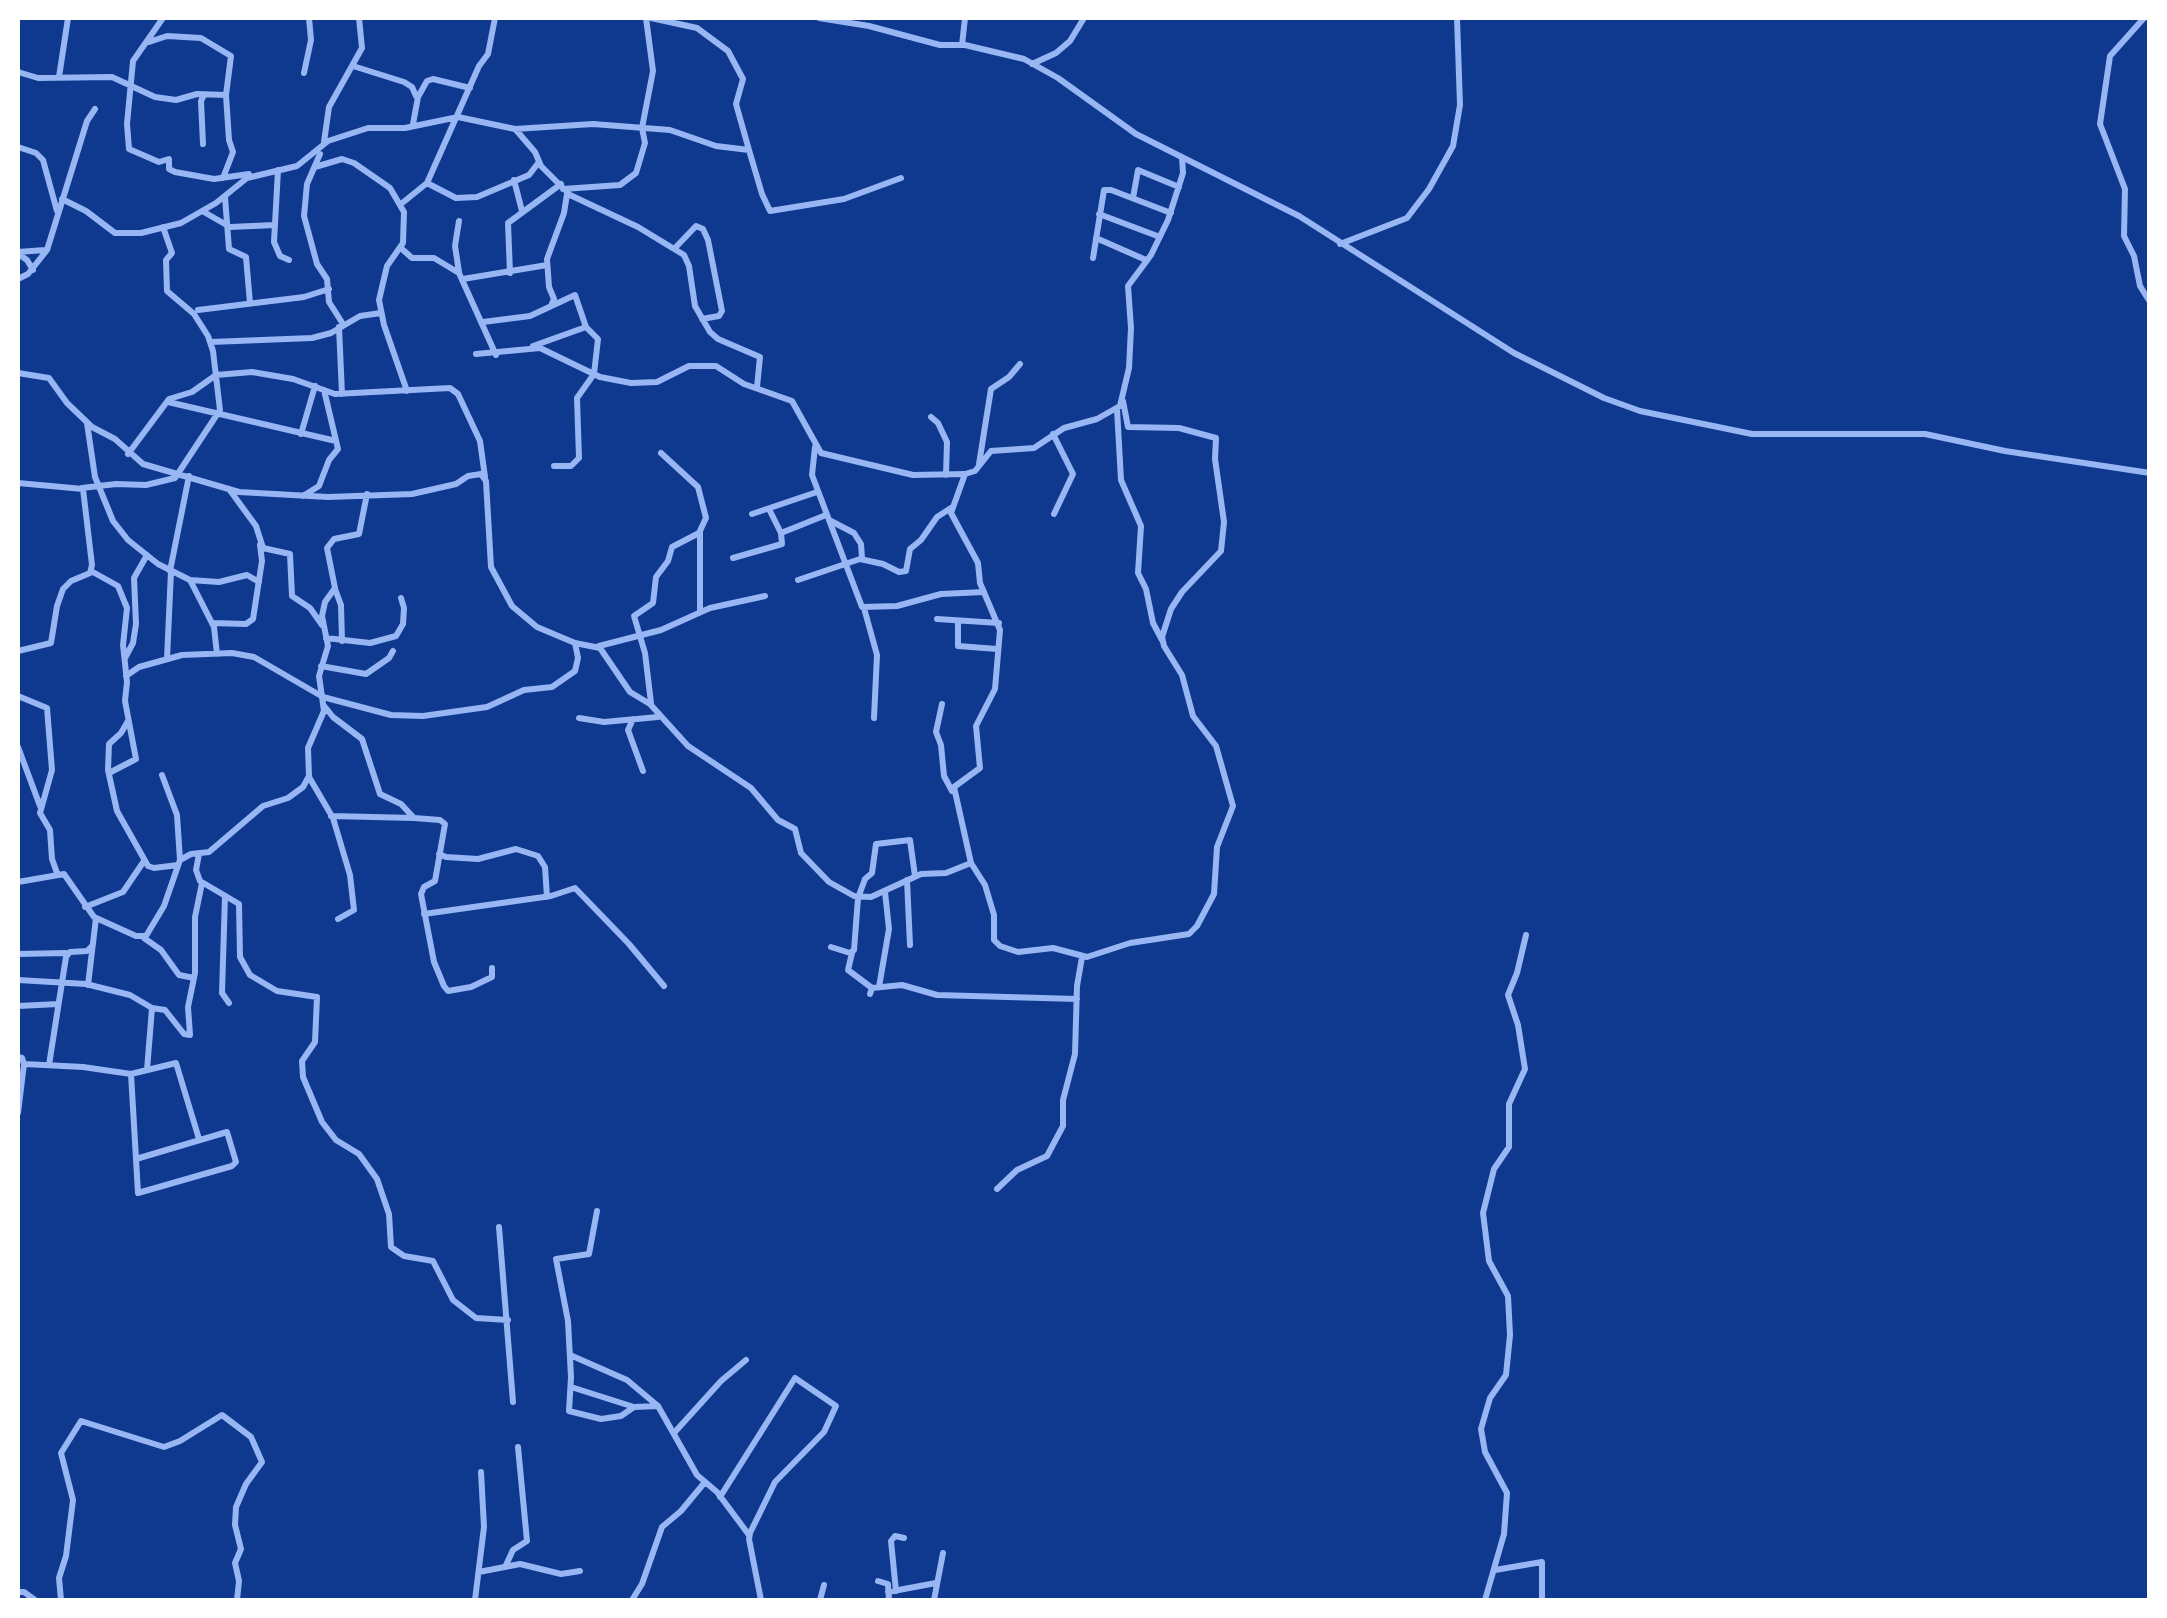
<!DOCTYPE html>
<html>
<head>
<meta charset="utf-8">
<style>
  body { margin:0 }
  #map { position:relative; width:2167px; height:1618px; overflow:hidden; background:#0f388f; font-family:"Public Sans",sans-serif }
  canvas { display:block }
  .frame { position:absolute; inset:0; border:20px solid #fff; pointer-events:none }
</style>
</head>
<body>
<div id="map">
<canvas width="2167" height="1618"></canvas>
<div class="frame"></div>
</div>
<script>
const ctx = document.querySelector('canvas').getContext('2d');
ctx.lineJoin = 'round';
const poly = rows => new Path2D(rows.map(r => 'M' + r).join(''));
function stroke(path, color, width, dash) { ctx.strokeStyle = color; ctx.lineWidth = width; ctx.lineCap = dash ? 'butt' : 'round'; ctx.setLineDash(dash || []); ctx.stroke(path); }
const street = poly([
  [163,18,133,61,127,124,129,149,159,162,169,159,169,169,175,172,214,179,249,174],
  [651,18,697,28,728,51,743,79,736,104,749,150],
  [819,18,869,26,940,45,965,45,1024,59,1058,78,1136,134,1299,216,1514,353,1604,398,1640,411,1752,434,1925,434,2005,451,2150,473],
  [2144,18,2110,56,2100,124,2125,189,2124,236,2134,256,2140,286,2150,302],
  [149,42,167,36,201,38,231,56,226,95,229,140,233,152,223,178],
  [962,45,965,18],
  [1032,64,1056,53,1070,41,1084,18],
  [353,66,404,82,412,87,416,96],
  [18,72,38,78,112,77,155,97,176,100,197,94,226,95],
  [304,73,311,40,309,18],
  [59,77,68,18],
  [413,124,418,97,427,81,433,79,470,88],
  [516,130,535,152,541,166,570,195,638,227,684,255,689,266,695,306,710,332,718,339,760,357,757,387],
  [324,142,329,107,362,48,359,18],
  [203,144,201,101,204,95],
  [18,147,36,153,43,160,57,211],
  [320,154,307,184,304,216,317,264,327,279,329,302,343,324],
  [315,167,342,159,354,163,390,188,404,212,403,243,387,266,379,300,384,325,407,391],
  [278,170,274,242,280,256,289,260],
  [514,180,522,211],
  [427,183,456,198,477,197,529,175,539,162],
  [563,189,620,185,636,173,645,143,642,128,653,71,646,18],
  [225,197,229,249,246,257,250,303],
  [1133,198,1138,170,1179,187],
  [62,199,86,211,115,233,141,233,181,223,216,203,247,178,297,166,328,141,368,128,405,128,458,117,515,129,593,124,670,130,716,146,749,150,762,194,770,211,844,199,901,178],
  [401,204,427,183,479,66,488,54,495,18],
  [204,212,230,227,275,225],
  [1099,214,1160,237],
  [1096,238,1146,260],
  [1340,244,1407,218,1429,189,1453,146,1460,105,1457,18],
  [675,248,696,226,703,229,708,240,722,311,719,316,702,319],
  [402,249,412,258,434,258,459,273,496,355],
  [18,252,45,250],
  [18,254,27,260,33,270],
  [1093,258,1104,190,1111,190,1171,213],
  [459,272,455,246,459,221],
  [510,273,508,223,561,184],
  [18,279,28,274,47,250,87,121,95,109],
  [463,279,547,265],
  [551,306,554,299,549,287,547,259,564,213,567,194],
  [198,310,304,297,329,289],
  [483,322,530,316,575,295,586,327],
  [339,327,342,394],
  [211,342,312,338,331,333,360,316,381,313],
  [533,346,586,327,598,339,594,374,577,398,579,458,571,466,554,466],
  [476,354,540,348,600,377,631,383,657,382,689,366,716,366,744,384,792,401,821,453,913,475,965,474,975,471,991,451,1034,448,1064,428,1097,419,1120,406,1129,368,1131,328,1128,286,1151,255,1168,220,1183,173,1182,157],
  [18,373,49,378,67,403,92,427,115,439,143,464,239,492,328,497,412,494,456,484,468,476,481,474,486,481,491,567,512,606,537,627,575,643,600,648,630,692,650,704,688,746,751,788,778,820,795,829,801,853,829,882,854,896,871,897,921,874,946,873,971,863],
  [168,402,336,441],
  [1117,409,1121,480,1141,526,1138,573,1146,589,1153,623,1162,640],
  [931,417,938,423,947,442,946,475],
  [87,423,95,477,113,521,128,540,158,564,190,580,214,627,217,654],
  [301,434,315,386],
  [1053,434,1073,474,1054,514],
  [815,447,812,475,862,607,897,606,941,594,984,592],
  [128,454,169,399,192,392,216,375,252,372,293,379,335,394,450,388,458,394,480,441,485,477],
  [979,464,991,389,1009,377,1020,364],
  [965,474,951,513,978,563,980,583,1000,630,995,689,976,726,980,768,954,787,971,863,985,885,994,915,994,940,1000,946,1018,952,1053,948,1087,957,1130,943,1189,934,1197,926,1214,894,1217,847,1233,806,1216,746,1193,716,1182,675,1164,646,1162,637,1171,609,1182,592,1221,551,1224,522,1215,459,1216,438,1179,428,1128,427,1123,401],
  [18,483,83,489,92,565,90,573,71,581,63,589,57,606,51,643,18,651],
  [82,488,116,484,146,485,175,478,220,410,213,351,208,336,194,314,167,291,166,260,172,253,163,227],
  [229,489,256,526,263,548,290,554,292,596,310,608,322,625],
  [303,496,319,486,329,460,338,449,324,390],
  [752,514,817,492],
  [829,520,854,533,861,544,862,558],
  [781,533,826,515],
  [733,558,782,544,781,533,769,509],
  [91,571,118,586,127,608,123,645,127,682,125,701,136,759,109,773],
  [170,571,189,476],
  [190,580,219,582,247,575,259,582],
  [798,580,860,559,883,564,899,572,906,571,910,549,921,540,937,517,951,508],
  [335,589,341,605,342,641],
  [864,608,877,655,874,718],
  [700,612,700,532],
  [937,619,999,623],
  [958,621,958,646,997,649],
  [212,623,246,624,253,619,262,561,260,545],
  [326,638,370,643,396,636,403,624,404,608,401,598],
  [599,646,661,630,710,608,765,596],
  [125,658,133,643,136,624,134,578,147,555],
  [167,659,171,571],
  [321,666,366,674,389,658,393,651],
  [126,676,139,667,182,655,232,653,254,657,323,697,391,715,423,716,487,707,524,690,552,687,575,671,578,658,575,643],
  [18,696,47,708,52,770,40,813,50,830,52,859,57,873],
  [651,703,645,653,634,616,653,603,656,577,668,561,672,547,699,533,706,518,698,487,661,453],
  [942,704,936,732,941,745,944,776,952,791],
  [325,707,333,717,362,739,380,794,401,804,414,818,440,820,445,824,435,881,424,887,421,894,434,962,444,986,448,991,471,987,492,977,492,968],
  [579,718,604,722,658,717],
  [633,719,628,730,643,771],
  [128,721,121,733,109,744,108,770,117,811,148,866,154,868,178,865],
  [18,747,40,806],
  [162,775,177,815,180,860],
  [309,777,333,818,350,875,354,910,338,919],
  [331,816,414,818],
  [199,854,196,870,200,881,239,904,240,957,250,975,277,991,317,997,315,1042,302,1061,303,1077,322,1122,336,1140,359,1154,377,1179,389,1214,391,1247,404,1256,433,1261,453,1300,476,1318,508,1320],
  [439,854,446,857,478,859,516,849,538,856,545,867,547,897],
  [907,880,910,945],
  [18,882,64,874,94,917,136,936,146,936,164,906,180,860,191,854,209,852,263,806,288,798,303,787,309,776,308,748,324,711,319,676,328,646,322,616,325,602,335,588,327,548,334,539,359,534,367,494],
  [225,896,222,993,229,1003],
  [85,907,123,892,144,861],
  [424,914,551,896,575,888,629,944,664,986],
  [144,938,161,950,179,975,194,978],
  [831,947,850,953,854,950,858,898,865,879,872,873,876,844,910,840,915,876],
  [852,953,848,970,872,988,870,994],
  [18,954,66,953],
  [18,980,86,984,130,995,152,1008,147,1070],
  [88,985,96,918],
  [879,987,889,929,885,892],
  [872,988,902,985,937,995,1077,999],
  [18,1006,58,1004],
  [152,1008,165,1010,184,1034,190,1035,188,1007,195,973,195,917,202,883],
  [18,1057,22,1058,24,1064,18,1113],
  [24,1064,83,1067,131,1074,176,1063,199,1139],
  [49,1065,66,957,70,952,87,951,92,946],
  [131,1074,138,1193,232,1166,236,1162,227,1132,136,1159],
  [997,1189,1017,1170,1047,1156,1063,1126,1063,1100,1075,1054,1077,986,1082,957],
  [597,1211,589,1254,556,1259,568,1321,571,1377,569,1411,601,1419,621,1416,634,1407,658,1406],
  [499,1227,513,1402],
  [570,1355,627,1380,658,1406,697,1475,717,1492,749,1535],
  [571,1387,634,1407],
  [674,1433,721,1381,746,1360],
  [720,1497,795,1378,836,1406,824,1432,775,1482,750,1533,749,1539,761,1600],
  [506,1565,513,1550,527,1541,518,1447],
  [1495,1570,1542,1562,1542,1600],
  [479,1572,520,1564,561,1574,580,1571],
  [878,1581,888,1584,889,1600],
  [896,1591,891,1541,895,1536,904,1538],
  [18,1592,24,1592,35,1600],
  [888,1592,936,1583],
  [61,1600,59,1578,66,1556,73,1500,61,1453,81,1421,164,1447,180,1441,222,1415,251,1437,262,1462,246,1484,236,1507,235,1525,241,1549,235,1563,239,1581,237,1600],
  [475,1600,484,1527,481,1472],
  [632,1600,642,1584,662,1527,681,1511,705,1482],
  [820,1600,824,1585],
  [934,1600,943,1553],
  [1485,1600,1504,1534,1507,1493,1485,1452,1481,1429,1490,1398,1506,1375,1510,1335,1508,1296,1489,1261,1483,1213,1494,1169,1509,1147,1509,1104,1525,1069,1518,1025,1508,995,1517,973,1526,935]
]);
stroke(street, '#97b6f3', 6);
</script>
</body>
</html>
